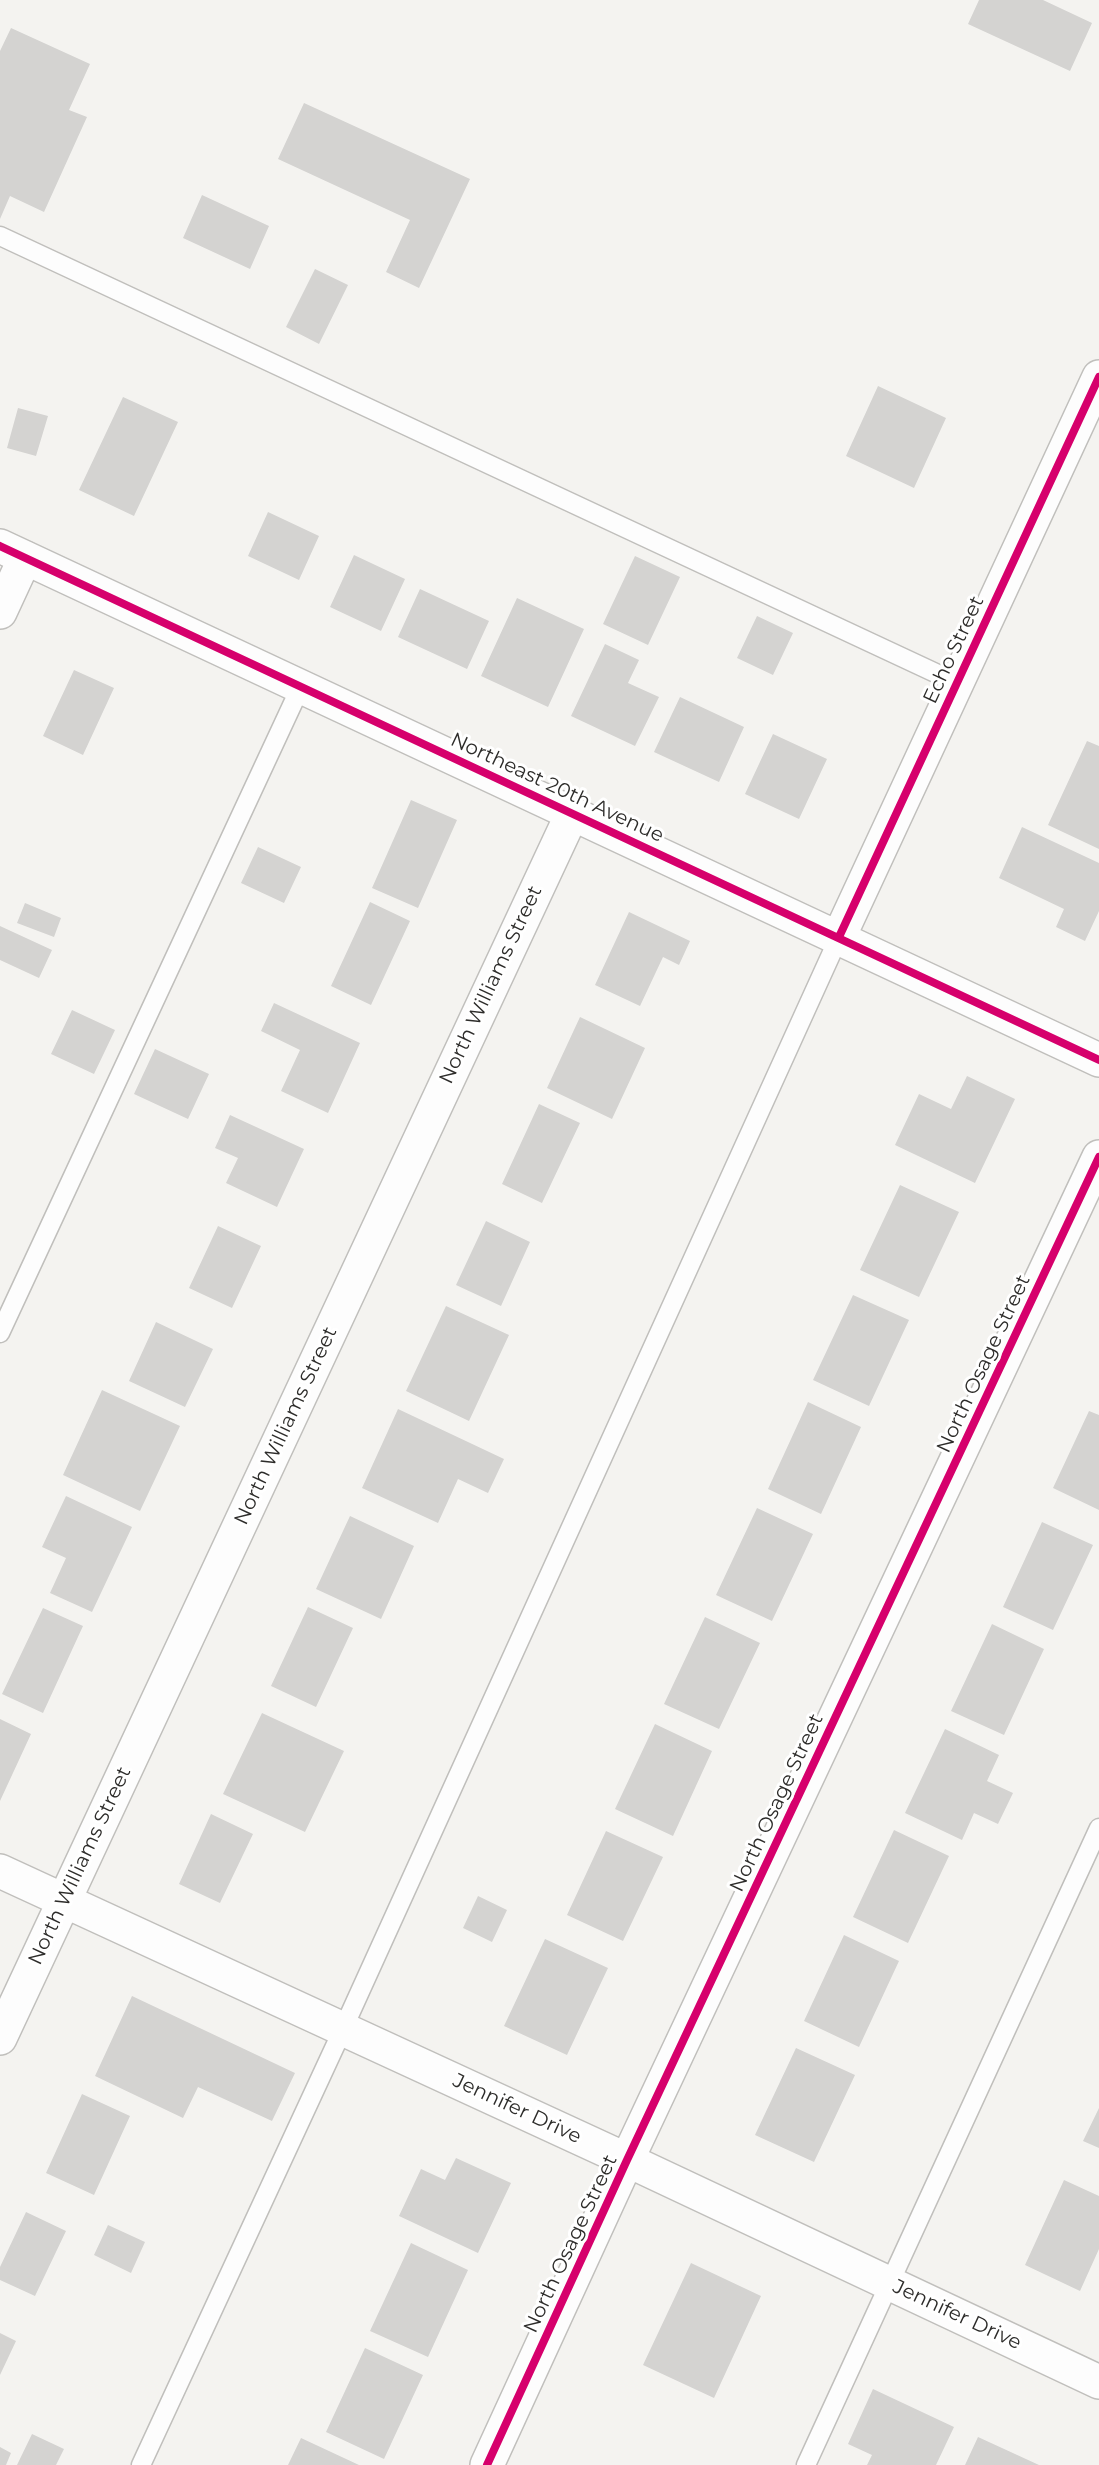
<!DOCTYPE html>
<html>
<head>
<meta charset="utf-8">
<style>
  body { margin:0 }
  canvas { display:block; background:#f4f3f0 }
</style>
</head>
<body>
<canvas width="1099" height="2465"></canvas>
<script>
const ctx = document.querySelector('canvas').getContext('2d');
ctx.lineJoin = 'round';
function fill(path, color) { ctx.fillStyle = color; ctx.fill(path, 'evenodd'); }
const poly = rows => new Path2D(rows.map(r => 'M' + r).join(''));
function stroke(path, color, width, dash) { ctx.strokeStyle = color; ctx.lineWidth = width; ctx.lineCap = dash ? 'butt' : 'round'; ctx.setLineDash(dash || []); ctx.stroke(path); }
function write(font, color, halo, rows, align = 'center') {
  ctx.font = font + ' Montserrat,sans-serif'; ctx.lineWidth = 6; ctx.setLineDash([]); ctx.textBaseline = 'middle'; ctx.strokeStyle = halo; ctx.fillStyle = color; for (const [text, x, y, turn = 0] of rows) {
    ctx.save(); ctx.translate(x, y); ctx.rotate((+turn || 0) * Math.PI / 180); ctx.textAlign = isNaN(turn) ? turn : align; if (halo) ctx.strokeText(text, 0, 0); ctx.fillText(text, 0, 0); ctx.restore();
  }
}
const building = poly([
  [979,0,1043,0,1092,23,1070,71,968,24],
  [11,28,90,64,69,110,87,117,44,212,10,196,0,219,0,51],
  [304,103,470,179,419,288,386,272,410,220,278,159],
  [202,195,269,226,250,269,183,238],
  [315,269,348,285,319,344,286,327],
  [878,386,946,418,914,488,846,456],
  [123,397,178,422,134,516,79,490],
  [18,408,48,416,36,456,7,448],
  [268,512,319,536,299,580,248,556],
  [354,555,405,579,381,631,330,607],
  [635,556,680,577,648,645,603,624],
  [420,589,489,621,467,669,398,637],
  [517,598,584,629,548,707,481,676],
  [757,616,793,633,773,675,737,658],
  [605,644,639,660,628,683,659,697,635,746,571,716],
  [74,670,114,688,83,755,43,736],
  [680,697,744,727,719,782,654,752],
  [773,734,827,759,799,819,745,794],
  [1087,741,1099,746,1099,849,1048,825],
  [411,800,457,820,418,908,372,888],
  [1022,827,1099,863,1099,911,1085,941,1056,927,1064,909,999,878],
  [258,847,301,867,284,903,241,883],
  [370,902,410,921,371,1005,331,986],
  [25,903,61,918,54,937,17,923],
  [629,912,690,941,679,965,663,957,640,1006,595,985],
  [0,926,52,950,39,978,0,960],
  [274,1003,360,1043,328,1113,281,1091,300,1050,261,1031],
  [72,1010,115,1030,94,1074,51,1054],
  [580,1017,645,1048,612,1119,547,1088],
  [155,1049,209,1074,188,1119,134,1094],
  [967,1076,1015,1099,975,1183,895,1145,919,1094,951,1109],
  [539,1104,580,1123,542,1203,502,1184],
  [230,1115,304,1149,277,1207,226,1183,238,1158,215,1148],
  [900,1185,959,1212,919,1297,860,1270],
  [486,1221,530,1242,501,1306,456,1285],
  [218,1226,261,1246,232,1308,189,1288],
  [853,1295,909,1320,869,1406,813,1380],
  [446,1306,509,1335,469,1421,406,1391],
  [156,1322,213,1349,185,1407,129,1381],
  [102,1390,180,1426,140,1511,63,1475],
  [808,1402,861,1427,821,1514,768,1489],
  [398,1409,504,1459,488,1493,458,1479,438,1523,362,1488],
  [1089,1411,1099,1415,1099,1510,1053,1488],
  [66,1496,132,1527,92,1612,50,1593,66,1558,42,1547],
  [757,1508,813,1534,772,1621,716,1595],
  [350,1516,414,1546,381,1619,316,1589],
  [1042,1522,1093,1545,1053,1630,1003,1607],
  [308,1607,353,1628,316,1707,271,1686],
  [43,1608,83,1626,43,1713,2,1694],
  [705,1617,760,1643,719,1729,664,1704],
  [992,1624,1044,1649,1004,1735,951,1711],
  [262,1713,344,1751,305,1832,223,1794],
  [0,1719,31,1734,0,1801],
  [655,1724,712,1751,673,1836,615,1809],
  [945,1729,999,1755,987,1781,1013,1793,998,1824,974,1813,962,1840,905,1813],
  [211,1814,253,1834,220,1903,179,1884],
  [894,1830,949,1856,908,1943,853,1917],
  [606,1831,663,1857,623,1941,567,1915],
  [478,1896,507,1910,492,1942,463,1928],
  [844,1935,899,1961,859,2047,804,2021],
  [545,1939,608,1968,567,2055,504,2026],
  [132,1996,295,2073,272,2121,198,2087,183,2118,95,2076],
  [796,2048,855,2075,814,2162,755,2135],
  [82,2094,130,2116,94,2195,46,2173],
  [1099,2108,1099,2148,1083,2141],
  [456,2158,511,2183,478,2253,399,2216,421,2169,445,2180],
  [1064,2180,1099,2196,1099,2249,1080,2291,1025,2265],
  [26,2212,66,2231,35,2296,0,2280,0,2267],
  [108,2225,145,2242,131,2273,94,2255],
  [411,2243,468,2270,428,2357,370,2331],
  [691,2263,761,2296,714,2398,643,2365],
  [0,2333,16,2341,0,2375],
  [365,2348,423,2375,384,2459,326,2432],
  [873,2389,954,2427,936,2465,867,2465,872,2455,848,2444],
  [32,2434,64,2449,56,2465,17,2465],
  [978,2437,1039,2465,965,2465],
  [301,2438,359,2465,288,2465],
  [0,2447,11,2453,6,2465,0,2465]
]);
const service = poly([
  [0,236,957,683],
  [0,1333,301,686],
  [141,2465,343,2029,839,937],
  [806,2465,1099,1828]
]);
const minor = poly([
  [0,612,25,558],
  [0,1871,627,2160,1099,2382],
  [0,2038,572,814],
  [487,2465,627,2160,1099,1157]
]);
const tertiary = poly([
  [0,546,1099,1060],
  [839,937,1099,377]
]);
const cycleway = poly([
  [0,546,1099,1060],
  [839,937,1099,377],
  [487,2465,627,2160,1099,1157]
]);
const streetNames = [
  ["Echo Street",954,650,-65],
  ["Northeast 20th Avenue",557,788,25],
  ["North Williams Street",491,985,-65],
  ["North Osage Street",984,1364,-65],
  ["North Williams Street",286,1426,-65],
  ["North Osage Street",777,1803,-65],
  ["North Williams Street",80,1866,-65],
  ["Jennifer Drive",517,2109,25],
  ["North Osage Street",571,2244,-65],
  ["Jennifer Drive",957,2315,25]
];
fill(building, '#d4d3d1');
stroke(service, '#c0bfbc', 21);
stroke(minor, '#c0bfbc', 36);
stroke(tertiary, '#c0bfbc', 36);
stroke(service, '#fdfdfd', 18);
stroke(minor, '#fdfdfd', 33);
stroke(tertiary, '#fdfdfd', 33);
stroke(cycleway, '#d6006c', 8);
write('20px', '#2d2c2a', '#fff', streetNames);
</script>
</body>
</html>
